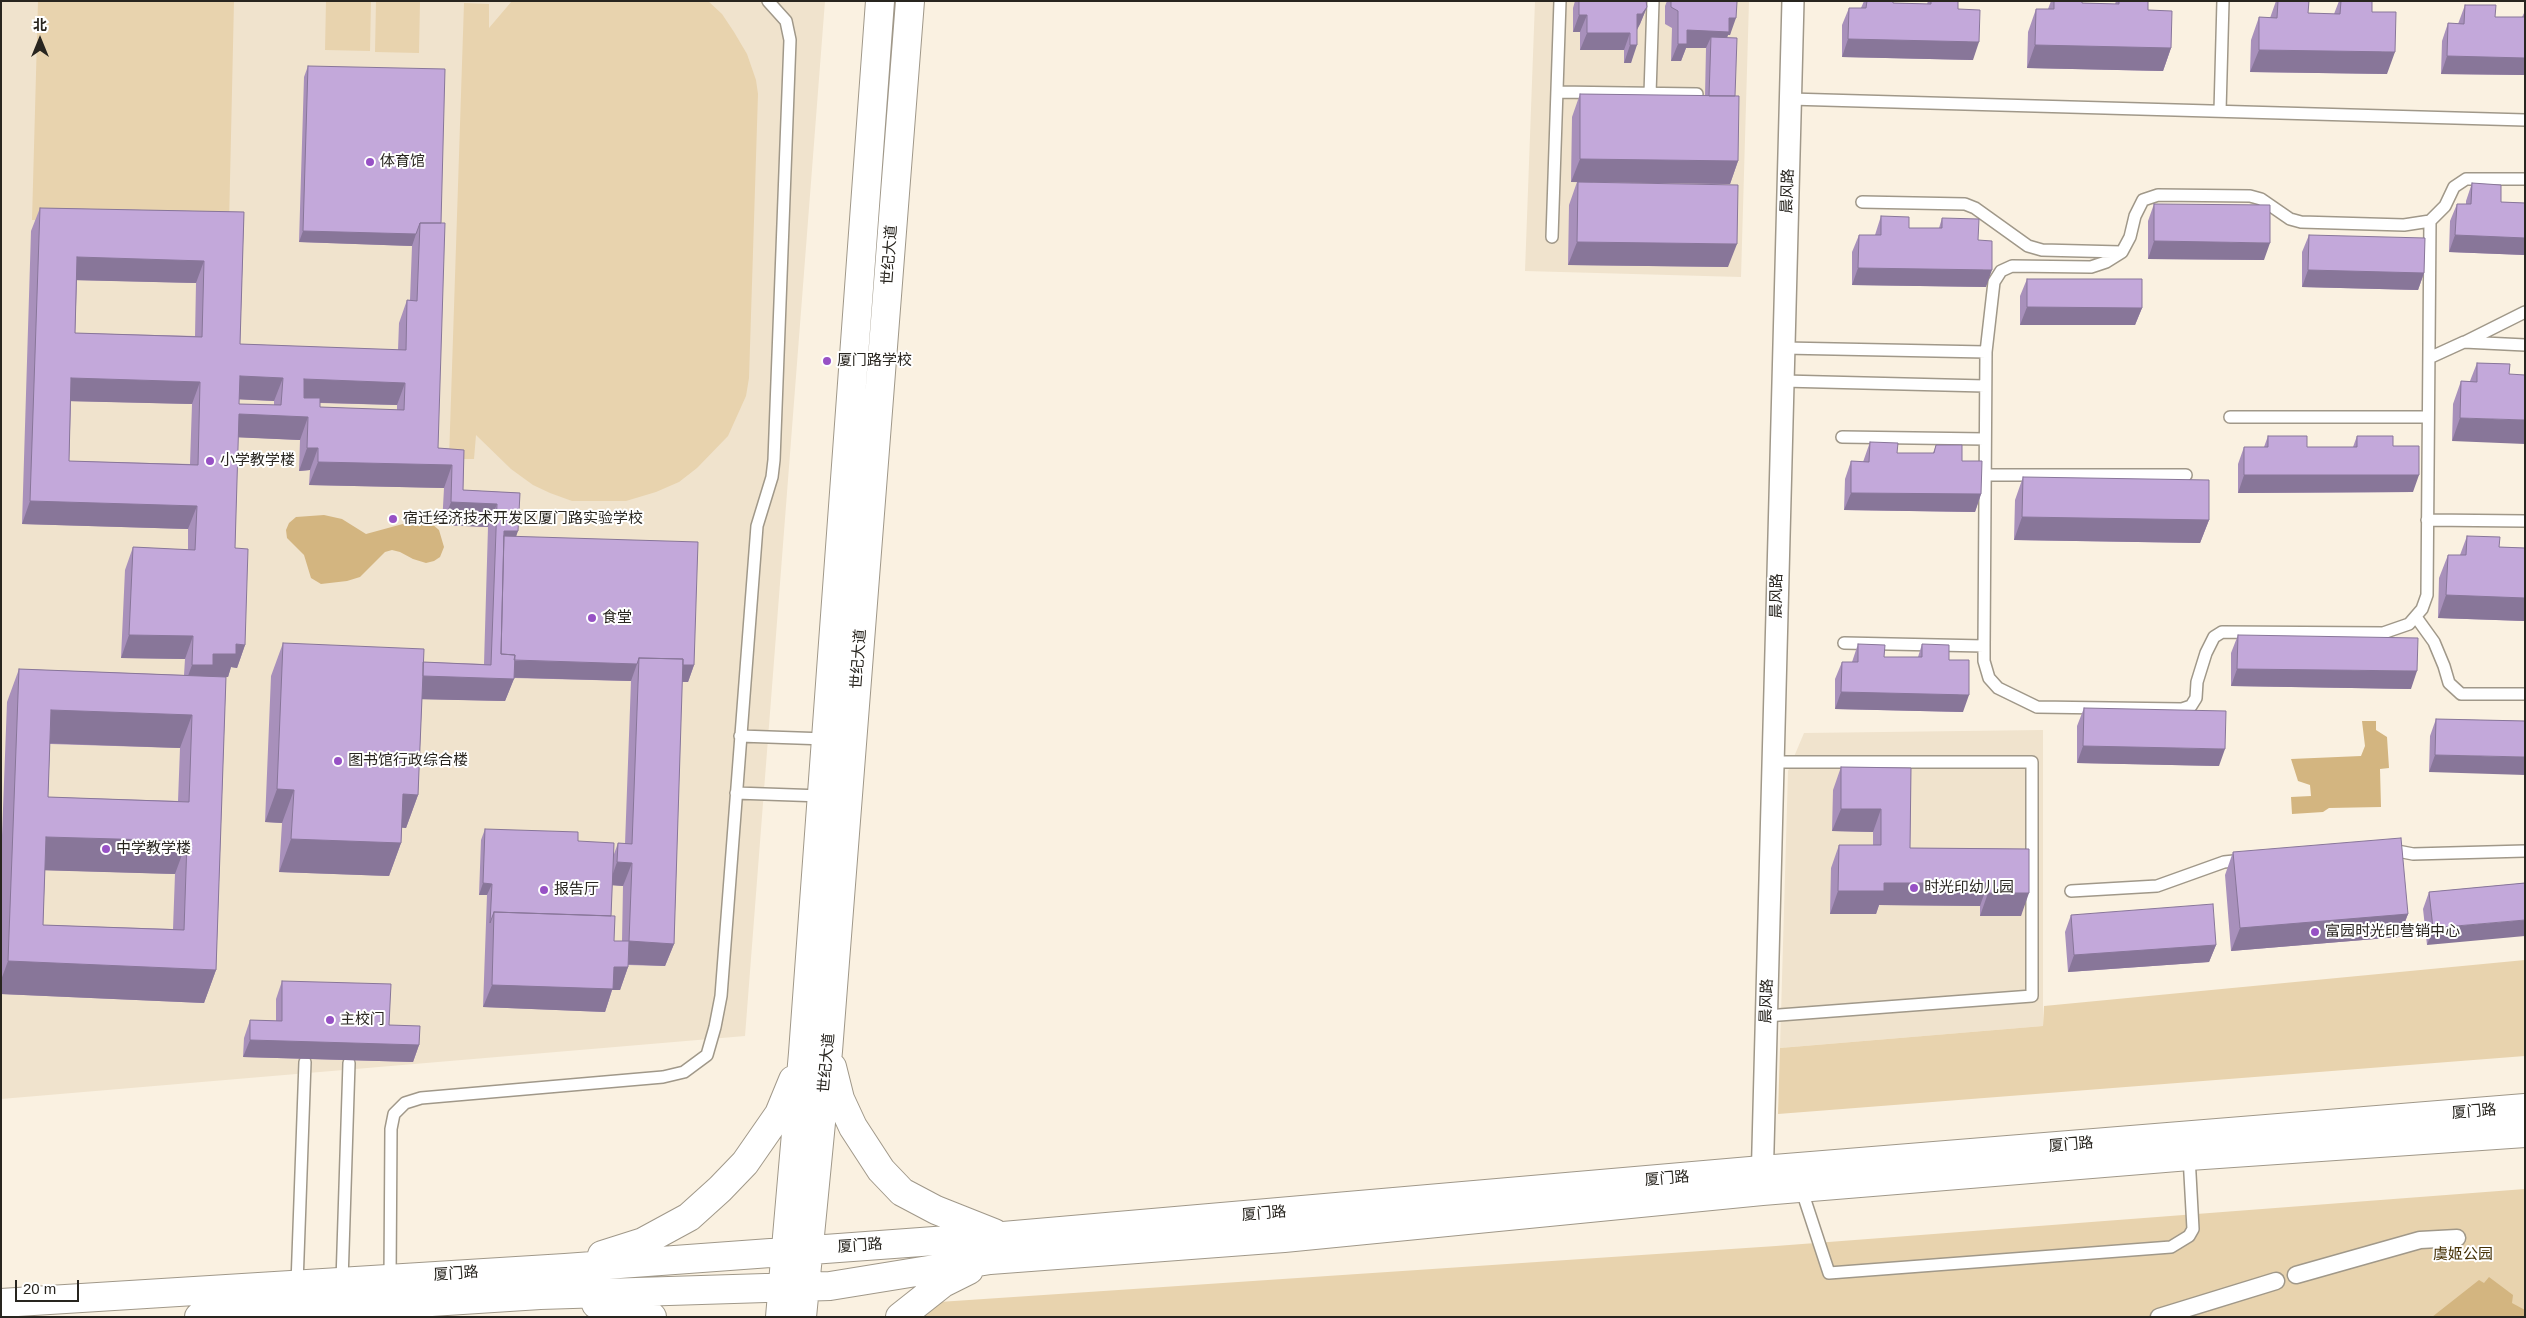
<!DOCTYPE html>
<html>
<head>
<meta charset="utf-8">
<style>
  body { margin:0 }
  #map { position:relative; width:2526px; height:1318px; overflow:hidden; background:#faf1e1; font-family:Helvetica,"Noto Sans SC",sans-serif }
  canvas { display:block }
  .frame { position:absolute; inset:0; border:2px solid #28251f; pointer-events:none }
  .north { position:absolute; left:15px; top:15px; width:50px; height:50px; -webkit-text-stroke:4px #fff; paint-order:stroke; rotate:0deg; font-size:14px; font-weight:700; line-height:20px; text-align:center; color:#28251f }
  .north::after { content:''; display:block; margin:auto; width:18px; height:22px; background:#28251f; clip-path:polygon(50% 0,100% 100%,50% 72%,0 100%) }
  .scale { position:absolute; left:15px; top:1280px; width:64px; height:22px; box-sizing:border-box; border:2px solid #28251f; border-top:0; padding-left:6px; font-size:15px; line-height:18px; white-space:nowrap; color:#28251f; -webkit-text-stroke:4px #fff; paint-order:stroke }
</style>
</head>
<body>
<div id="map">
<canvas width="2526" height="1318"></canvas>
<div class="frame"></div>
<div class="north">北</div>
<div class="scale">20 m</div>
</div>
<script>
const ctx = document.querySelector('canvas').getContext('2d');
ctx.lineJoin = 'round';
function fill(path, color) { ctx.fillStyle = color; ctx.fill(path, 'evenodd'); }
const poly = rows => new Path2D(rows.map(r => 'M' + r).join(''));
function stroke(path, color, width, dash) { ctx.strokeStyle = color; ctx.lineWidth = width; ctx.lineCap = dash ? 'butt' : 'round'; ctx.setLineDash(dash || []); ctx.stroke(path); }
function write(font, color, halo, rows, align = 'center') {
  ctx.font = font + ' Helvetica,"Noto Sans SC",sans-serif'; ctx.lineWidth = 4; ctx.setLineDash([]); ctx.textBaseline = 'middle'; ctx.strokeStyle = halo; ctx.fillStyle = color; for (const [text, x, y, turn = 0] of rows) {
    ctx.save(); ctx.translate(x, y); ctx.rotate((+turn || 0) * Math.PI / 180); ctx.textAlign = isNaN(turn) ? turn : align; if (halo) ctx.strokeText(text, 0, 0); ctx.fillText(text, 0, 0); ctx.restore();
  }
}
const built = poly([
  [1,1,825,1,745,1036,1,1099],
  [1535,1,1749,1,1741,277,1525,271],
  [2043,730,2043,1026,1780,1048,1788,771,1804,733]
]);
const green = poly([
  [38,1,234,1,229,225,32,220],
  [326,1,371,1,370,51,325,50],
  [376,1,420,1,419,53,375,52],
  [512,1,708,1,722,14,734,32,747,54,756,80,758,94,749,378,746,396,728,436,697,468,679,482,656,492,626,501,572,501,550,493,533,485,511,469,476,435,474,459,449,459,464,3,489,4,489,28],
  [2525,960,2525,1056,1778,1114,1780,1048,2043,1026,2044,1006],
  [2525,1189,2525,1317,918,1317,939,1302,1776,1246]
]);
const water = poly([
  [324,515,342,519,366,534,410,522,432,524,439,530,444,547,440,557,434,561,426,563,413,559,400,552,392,550,385,552,360,577,347,581,321,584,311,578,304,555,287,538,286,530,289,523,296,517],
  [2362,721,2376,721,2376,730,2387,737,2389,768,2380,769,2381,807,2329,808,2323,812,2292,814,2291,797,2311,796,2310,785,2298,781,2291,759,2361,756,2365,746],
  [2489,1277,2513,1295,2512,1303,2525,1310,2525,1317,2432,1317,2479,1280,2484,1283]
]);
const service = poly([
  [1557,92,1697,94],
  [1650,94,1653,1],
  [1790,99,2525,120],
  [2220,111,2223,1],
  [1862,202,1965,204,1975,208,2028,246,2042,250,2121,252],
  [2430,221,2427,595,2422,609,2409,624,2383,633,2222,632,2214,637,2206,653,2197,682,2196,698,2191,706,2182,709,2037,707,1998,688,1989,678,1984,661,1984,646,1986,352,1994,282,2001,271,2012,266,2091,267,2106,262,2122,252,2130,237,2135,216,2143,200,2158,195,2250,196,2261,199,2290,219,2301,222,2404,225,2430,221,2445,206,2454,187,2466,179,2525,179],
  [1552,237,1560,1],
  [2465,342,2525,312],
  [1784,348,1986,352],
  [2429,358,2464,342,2525,345],
  [1783,381,1985,386],
  [2230,417,2428,417],
  [1842,437,1985,439],
  [1985,475,2186,475],
  [2427,520,2525,521],
  [2416,617,2434,642,2444,666,2449,683,2461,694,2525,694],
  [1844,643,1984,646],
  [740,736,826,739],
  [736,793,822,796],
  [2387,849,2413,854,2525,851],
  [2071,891,2157,886,2224,862,2244,860],
  [1766,1016,2032,996,2032,762,1773,762],
  [1801,1188,1829,1273,2171,1247,2189,1236,2193,1229,2189,1156],
  [390,1278,391,1129,394,1114,405,1103,421,1098,663,1077,684,1072,707,1055,715,1027,721,996,757,526,772,477,774,460,790,40,786,21,768,1],
  [342,1281,349,1063],
  [297,1284,305,1062]
]);
const pedestrian = poly([
  [2296,1275,2420,1240,2457,1238],
  [2159,1317,2276,1281]
]);
const minor = poly([
  [1762,1186,1793,1]
]);
const tertiary = poly([
  [832,1067,840,1099,853,1127,881,1170,902,1192,936,1210,994,1233],
  [602,1255,643,1242,689,1217,720,1189,745,1163,779,1114,793,1080],
  [1,1303,565,1268,1003,1236,1762,1170,2525,1108],
  [596,1304,652,1317],
  [199,1317,540,1295,830,1286,990,1260,1284,1238,1762,1191,2189,1156,2525,1133],
  [780,1317,803,1053,880,1],
  [802,1317,828,1051,910,1],
  [900,1317,943,1283,969,1270]
]);
const wall = poly([
  [1575,1,1646,1,1647,7,1640,24,1637,30,1631,63,1624,63,1624,50,1580,50,1580,32,1573,32,1573,8],
  [1667,1,1736,1,1730,35,1728,35,1727,37,1735,96,1738,161,1730,184,1592,182,1728,267,1568,265,1569,205,1577,182,1571,182,1572,117,1580,94,1705,96,1706,48,1686,48,1681,61,1671,61,1672,28,1665,24,1665,6],
  [1864,1,1893,1,1893,3,1927,4,1928,1,1958,1,1958,9,1973,60,1842,57,1842,25,1849,8,1861,8],
  [2051,1,2082,1,2082,3,2115,4,2116,1,2148,1,2148,10,2171,48,2163,71,2027,68,2028,32,2036,9,2048,9],
  [2276,1,2309,1,2308,13,2334,14,2339,1,2372,1,2372,12,2387,74,2250,72,2251,40,2259,17,2270,18],
  [2465,5,2495,17,2522,17,2525,11,2525,75,2441,74,2442,41,2448,23,2458,24],
  [308,66,441,223,438,448,464,450,463,490,520,493,516,537,694,665,688,682,682,682,674,944,665,966,628,965,628,967,620,990,612,990,605,1012,483,1007,487,895,479,895,481,840,485,829,578,841,614,854,618,843,625,844,631,681,514,678,505,701,422,699,418,795,406,828,402,827,401,843,389,876,279,872,282,823,265,822,271,676,283,643,423,662,484,664,488,527,442,525,444,488,309,485,310,470,299,471,300,440,238,437,235,548,245,645,237,668,231,667,228,677,226,677,216,970,204,1003,1,994,1,862,7,702,19,669,184,675,185,659,121,658,125,570,133,547,188,550,188,529,22,524,31,231,40,208,244,212,240,344,398,350,399,323,407,300,410,300,412,246,299,242,304,77],
  [77,280,196,283,195,336,75,333],
  [239,399,274,401,274,405,239,404],
  [71,401,192,404,190,464,69,461],
  [320,403,397,405,397,410,320,407],
  [50,744,180,748,178,801,48,797],
  [45,870,175,874,173,929,43,925],
  [612,885,623,886,622,941,614,941,611,916],
  [2472,183,2501,202,2525,203,2525,255,2449,252,2450,221,2457,204,2466,204,2466,201],
  [2154,204,2264,260,2148,259,2148,221],
  [1881,216,1909,228,1939,228,1942,218,1978,240,1986,287,1852,285,1852,252,1859,235,1875,235],
  [2309,235,2424,273,2418,290,2302,287,2302,252],
  [2027,279,2142,308,2135,325,2020,325,2020,296],
  [2477,363,2510,364,2452,441,2453,404,2461,381,2470,381],
  [2268,436,2307,447,2353,447,2357,436,2393,446,2413,492,2238,493,2238,464,2244,447,2264,447],
  [1870,442,1897,453,1933,453,1936,445,1962,461,1981,494,1975,512,1844,510,1845,479,1851,461,1863,462],
  [2023,477,2209,520,2200,543,2014,540,2015,500],
  [2467,536,2499,547,2525,548,2525,621,2438,618,2439,578,2448,555,2460,555],
  [2238,635,2411,689,2231,686,2231,653],
  [1858,644,1884,657,1918,657,1922,644,1949,660,1963,712,1835,709,1835,679,1842,662,1852,662],
  [2084,708,2219,766,2077,763,2077,726],
  [2436,719,2525,721,2429,772,2430,736],
  [1841,767,1911,768,1910,848,2029,849,2021,916,1980,916,1980,906,1879,905,1876,914,1830,914,1831,868,1839,845,1873,845,1873,832,1832,831,1833,790],
  [2233,852,2408,914,2399,937,2231,951,2225,875],
  [2525,883,2427,945,2423,909,2429,892],
  [2071,915,2216,945,2209,962,2068,972,2065,932],
  [282,981,389,1025,419,1045,413,1062,243,1057,244,1038,250,1020,276,1021,276,999]
]);
const shadedWall = poly([
  [1647,7,1640,24,1636,31,1637,14],
  [1579,15,1587,15,1580,32,1573,32],
  [1729,18,1736,18,1730,35,1728,35,1723,49,1711,37,1706,48,1686,48,1681,61,1671,61,1678,44,1687,30],
  [1587,33,1630,33,1624,50,1580,50],
  [1848,39,1979,42,1973,60,1842,57],
  [1630,45,1637,45,1631,63,1624,63],
  [2035,45,2171,48,2163,71,2027,68],
  [2259,50,2395,52,2387,74,2250,72],
  [2447,56,2525,58,2525,75,2441,74],
  [1580,159,1738,161,1730,184,1571,182],
  [303,231,416,234,412,246,299,242],
  [2455,235,2525,238,2525,255,2449,252],
  [2154,241,2270,243,2264,260,2148,259],
  [1577,242,1737,244,1728,267,1568,265],
  [77,257,204,261,196,283,69,280],
  [1858,268,1992,270,1986,287,1852,285],
  [2308,270,2424,273,2418,290,2302,287],
  [2027,307,2142,308,2135,325,2020,325],
  [240,376,283,378,274,401,231,399],
  [71,378,200,382,192,404,63,401],
  [304,379,405,383,397,405,296,402],
  [239,414,308,417,300,440,230,437],
  [2460,418,2525,420,2525,444,2452,441],
  [307,448,318,448,310,470,299,471],
  [318,462,452,465,444,488,309,485],
  [2244,475,2419,475,2413,492,2238,493],
  [1851,493,1981,494,1975,512,1844,510],
  [30,501,197,506,188,529,22,524],
  [451,502,497,504,488,527,442,525],
  [2022,517,2209,520,2200,543,2014,540],
  [504,531,518,531,510,554,502,554],
  [2446,595,2525,598,2525,621,2438,618],
  [129,635,193,636,185,659,121,658],
  [236,644,245,645,237,668,231,667,228,677,209,677,184,687,192,665,213,654],
  [499,660,637,664,631,681,493,677],
  [639,664,694,665,688,682,638,681],
  [2237,669,2417,671,2411,689,2231,686],
  [419,676,514,679,505,701,411,699],
  [1841,692,1969,695,1963,712,1835,709],
  [51,710,192,715,180,748,39,743],
  [2083,746,2225,749,2219,766,2077,763],
  [2435,755,2525,757,2525,775,2429,772],
  [277,789,294,790,282,823,265,822],
  [403,794,418,795,406,828,391,827],
  [1841,809,1881,809,1873,832,1832,831],
  [46,837,187,841,175,874,34,870],
  [291,839,401,843,389,876,279,872],
  [617,862,632,863,623,886,609,885],
  [483,883,492,884,487,895,479,895],
  [1884,883,1988,883,1980,906,1879,905,1876,914,1830,914,1838,891],
  [1988,893,2029,893,2021,916,1980,916],
  [2408,914,2399,937,2231,951,2240,928],
  [2525,920,2525,936,2427,945,2433,928],
  [629,941,674,944,665,966,621,964],
  [2216,945,2209,962,2068,972,2074,955],
  [8,961,216,970,204,1003,1,994,1,980],
  [614,967,628,967,620,990,612,990,605,1012,483,1007,492,985],
  [250,1040,419,1045,413,1062,243,1057]
]);
const building = poly([
  [1579,1,1646,1,1647,7,1642,14,1637,14,1637,45,1630,45,1630,33,1587,33,1587,15,1579,15,1579,1],
  [1671,1,1736,1,1737,2,1736,18,1729,18,1729,32,1687,30,1687,44,1678,44,1678,11,1671,7,1671,1],
  [1867,1,1893,1,1893,3,1931,4,1931,1,1958,1,1958,9,1980,10,1979,42,1848,39,1849,8,1866,8,1867,1],
  [2054,1,2082,1,2082,3,2119,4,2119,1,2148,1,2148,10,2172,11,2171,48,2035,45,2036,9,2054,9,2054,1],
  [2278,1,2309,1,2308,13,2340,14,2341,1,2372,1,2372,12,2396,12,2395,52,2259,50,2259,17,2277,18,2278,1],
  [2465,5,2496,5,2495,17,2525,17,2525,58,2447,56,2448,23,2464,24,2465,5],
  [1711,37,1737,38,1735,96,1709,96,1711,37],
  [308,66,445,69,441,223,420,223,416,234,303,231,308,66],
  [1580,94,1739,96,1738,161,1580,159,1580,94],
  [1578,182,1738,185,1737,244,1577,242,1578,182],
  [2472,183,2501,185,2501,202,2525,203,2525,238,2455,235,2457,204,2471,204,2472,183],
  [2154,204,2270,205,2270,243,2154,241,2154,204],
  [40,208,244,212,240,344,406,350,407,300,417,301,420,223,445,223,438,448,464,450,463,490,520,493,518,531,504,531,501,654,515,655,514,679,423,676,423,662,491,665,497,504,451,502,452,465,318,462,318,448,307,448,308,417,239,414,235,548,248,549,245,645,236,644,236,654,213,654,213,665,192,665,193,636,129,635,133,547,195,550,197,506,30,501,40,208],
  [77,257,204,261,202,337,75,333,77,257],
  [240,376,283,378,281,405,239,404,240,376],
  [71,378,200,382,198,465,69,461,71,378],
  [304,379,405,383,404,410,320,407,320,398,304,398,304,379],
  [1881,216,1909,217,1909,228,1942,228,1942,218,1979,219,1978,240,1992,241,1992,270,1858,268,1859,235,1881,235,1881,216],
  [2309,235,2425,238,2424,273,2308,270,2309,235],
  [2027,279,2142,279,2142,308,2027,307,2027,279],
  [2477,363,2510,364,2509,374,2525,375,2525,420,2460,418,2461,381,2477,382,2477,363],
  [2268,436,2307,436,2307,447,2357,447,2357,436,2393,436,2393,446,2419,446,2419,475,2244,475,2244,447,2268,447,2268,436],
  [1870,442,1898,443,1897,453,1934,453,1936,445,1962,445,1962,461,1982,461,1981,494,1851,493,1851,461,1869,462,1870,442],
  [2023,477,2209,480,2209,520,2022,517,2023,477],
  [504,536,698,542,694,665,683,665,683,659,639,658,637,664,514,660,515,655,501,654,504,536],
  [2467,536,2500,537,2499,547,2525,548,2525,598,2446,595,2448,555,2466,555,2467,536],
  [2238,635,2418,638,2417,671,2237,669,2238,635],
  [283,643,424,649,418,795,403,794,401,843,291,839,294,790,277,789,283,643],
  [1858,644,1885,645,1884,657,1922,657,1922,644,1949,645,1949,660,1969,660,1969,695,1841,692,1842,662,1858,662,1858,644],
  [639,658,683,659,674,944,629,941,632,863,617,862,618,843,632,844,639,658],
  [19,669,226,677,216,970,8,961,19,669],
  [51,710,192,715,189,802,48,797,51,710],
  [46,837,187,841,184,930,43,925,46,837],
  [2084,708,2226,711,2225,749,2083,746,2084,708],
  [2436,719,2525,721,2525,757,2435,755,2436,719],
  [1841,767,1911,768,1910,848,2029,849,2029,893,1988,893,1988,883,1884,883,1884,891,1838,891,1839,845,1881,845,1881,809,1841,809,1841,767],
  [485,829,578,832,578,841,614,843,611,916,494,912,490,923,492,884,483,883,485,829],
  [2401,838,2408,914,2240,928,2233,852,2401,838],
  [2525,883,2525,920,2433,928,2429,892,2525,883],
  [2213,904,2216,945,2074,955,2071,915,2213,904],
  [494,912,615,916,614,941,629,941,628,967,614,967,613,989,492,985,494,912],
  [282,981,391,984,389,1025,420,1026,419,1045,250,1040,250,1020,282,1021,282,981]
]);
const markers = [
  [370,162,5,"#9751c5"],
  [827,361,5,"#9751c5"],
  [210,461,5,"#9751c5"],
  [393,519,5,"#9751c5"],
  [592,618,5,"#9751c5"],
  [338,761,5,"#9751c5"],
  [106,849,5,"#9751c5"],
  [1914,888,5,"#9751c5"],
  [544,890,5,"#9751c5"],
  [2315,932,5,"#9751c5"],
  [330,1020,5,"#9751c5"]
];
const poiNames = [
  ["体育馆",380,162],
  ["厦门路学校",837,361],
  ["小学教学楼",220,461],
  ["宿迁经济技术开发区厦门路实验学校",403,519],
  ["食堂",602,618],
  ["图书馆行政综合楼",348,761],
  ["中学教学楼",116,849],
  ["时光印幼儿园",1924,888],
  ["报告厅",554,890],
  ["富园时光印营销中心",2325,932],
  ["主校门",340,1020]
];
const streetNames = [
  ["晨风路",1788,191,-88],
  ["世纪大道",890,255,-86],
  ["晨风路",1777,596,-89],
  ["世纪大道",859,659,-86],
  ["晨风路",1767,1001,-88],
  ["世纪大道",827,1063,-85],
  ["厦门路",2474,1112,-5],
  ["厦门路",2071,1145,-5],
  ["厦门路",1667,1179,-5],
  ["厦门路",1264,1214,-5],
  ["厦门路",860,1246,-4],
  ["厦门路",456,1274,-4]
];
const parkNames = [
  ["虞姬公园",2463,1255]
];
fill(built, '#f0e3cd');
fill(green, '#e8d3ae');
fill(water, '#d3b580');
stroke(service, '#a09889', 14);
stroke(pedestrian, '#a09889', 19);
stroke(minor, '#a09889', 24);
stroke(tertiary, '#a09889', 30);
stroke(service, '#fff', 11);
stroke(pedestrian, '#fff', 16);
stroke(minor, '#fff', 21);
stroke(tertiary, '#fff', 28);
fill(wall, '#a890bb');
fill(shadedWall, '#887699');
fill(building, '#c3a8da');
stroke(building, '#887699', 1);
for (const [x, y, r, color] of markers) { const dot = new Path2D(); dot.arc(x, y, r, 0, 2 * Math.PI); ctx.fillStyle = color; ctx.fill(dot); stroke(dot, '#fff', 2); }
write('15px', '#28251f', '#fff', poiNames, 'left');
write('15px', '#28251f', '#fff', streetNames);
write('15px', '#442f03', '#fff', parkNames);
</script>
</body>
</html>
